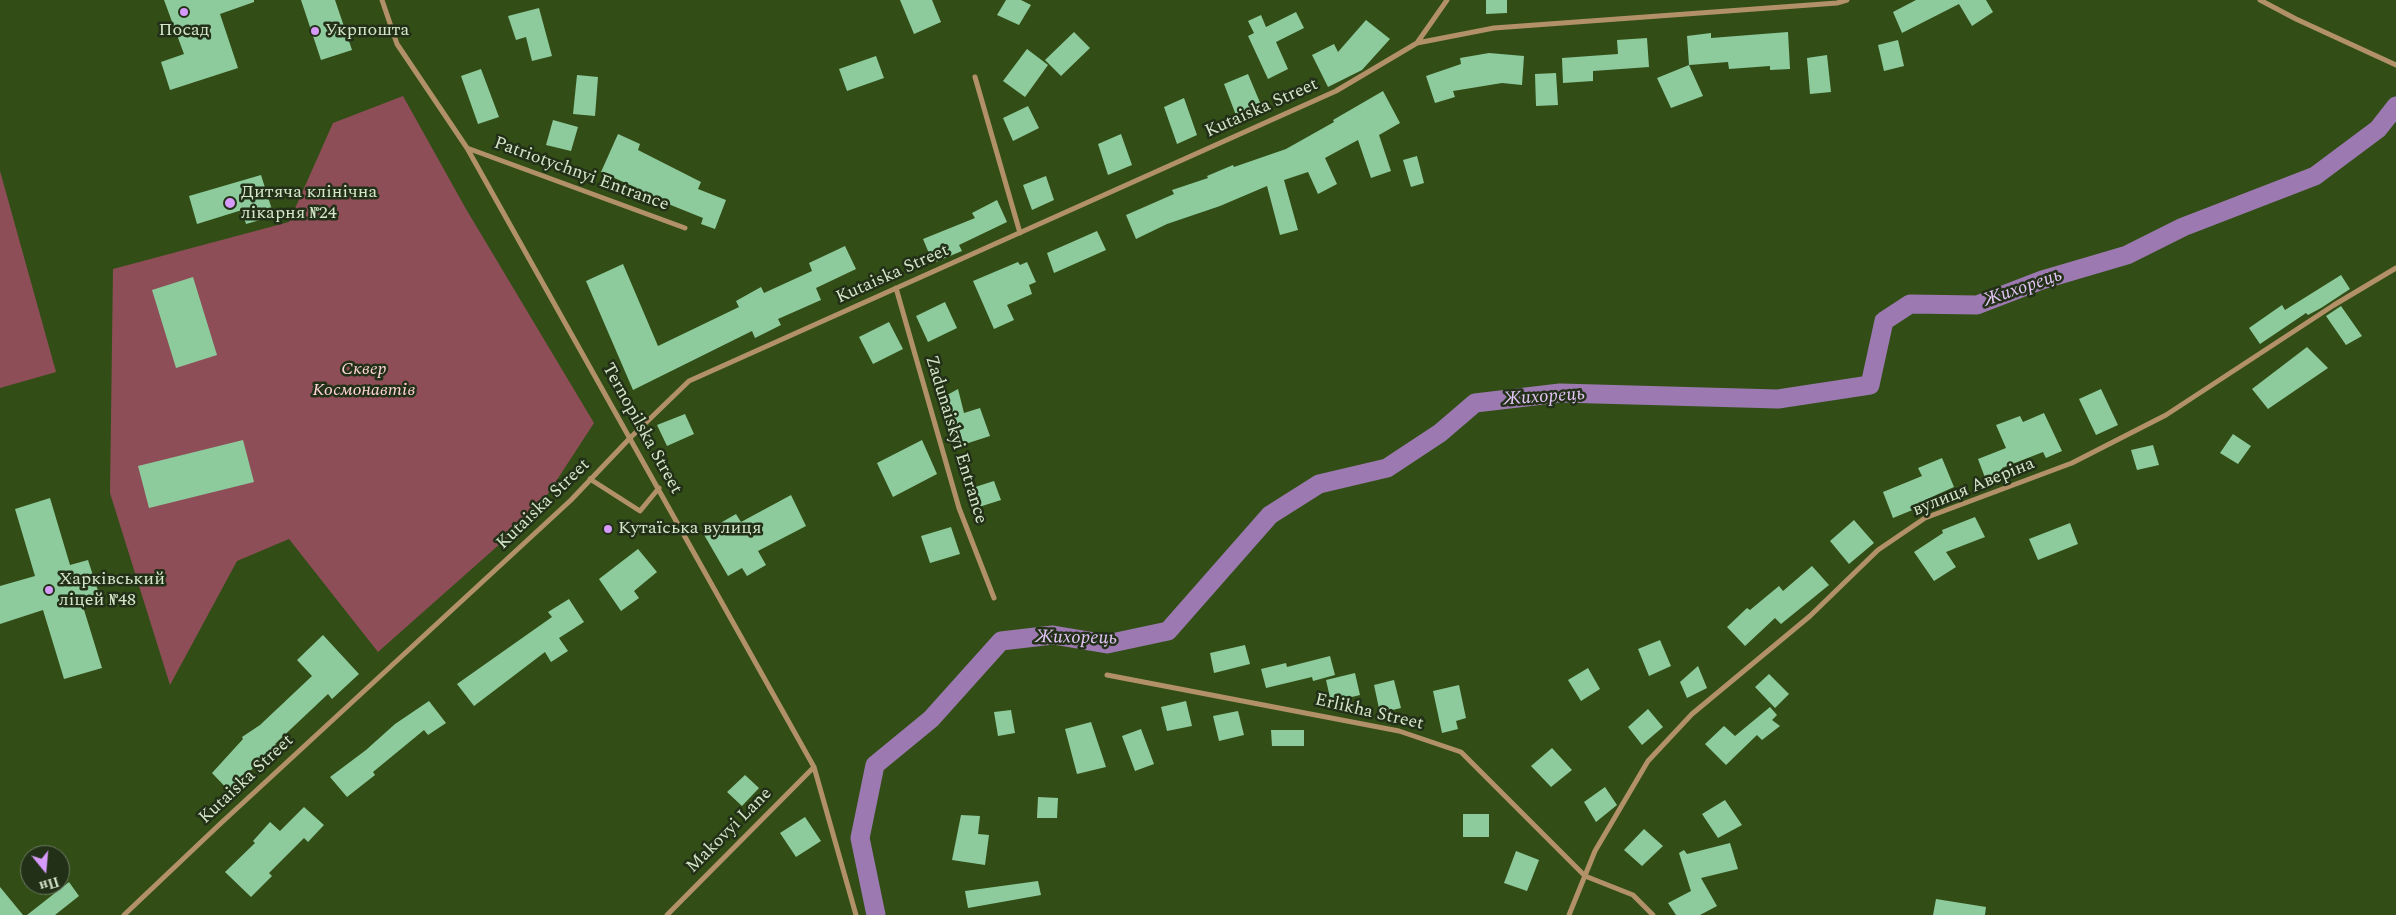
<!DOCTYPE html>
<html>
<head>
<meta charset="utf-8">
<style>
  body { margin:0 }
  #map { position:relative; width:2396px; height:915px; overflow:hidden; background:#324e16; font-family:Spectral,serif }
  canvas { display:block }
  .north { position:absolute; left:20px; top:845px; width:50px; height:50px; box-sizing:border-box; background:#233018; border:1px solid #6a795f; border-radius:50%; rotate:163deg; font-size:14px; font-weight:700; line-height:20px; text-align:center; color:#d5e7c9 }
  .north::after { content:''; display:block; margin:auto; width:18px; height:22px; background:#d69bfa; clip-path:polygon(50% 0,100% 100%,50% 72%,0 100%) }
</style>
</head>
<body>
<div id="map">
<canvas width="2396" height="915"></canvas>
<div class="north">Пн</div>
</div>
<script>
const ctx = document.querySelector('canvas').getContext('2d');
ctx.lineJoin = 'round';
function fill(path, color) { ctx.fillStyle = color; ctx.fill(path, 'evenodd'); }
const poly = rows => new Path2D(rows.map(r => 'M' + r).join(''));
function stroke(path, color, width, dash) { ctx.strokeStyle = color; ctx.lineWidth = width; ctx.lineCap = dash ? 'butt' : 'round'; ctx.setLineDash(dash || []); ctx.stroke(path); }
function write(font, color, halo, rows, align = 'center') {
  ctx.font = font + ' Spectral,serif'; ctx.lineWidth = 5; ctx.setLineDash([]); ctx.textBaseline = 'middle'; ctx.strokeStyle = halo; ctx.fillStyle = color; for (const [text, x, y, turn = 0] of rows) {
    ctx.save(); ctx.translate(x, y); ctx.rotate((+turn || 0) * Math.PI / 180); ctx.textAlign = isNaN(turn) ? turn : align; if (halo) ctx.strokeText(text, 0, 0); ctx.fillText(text, 0, 0); ctx.restore();
  }
}
const green = poly([
  [403,96,466,209,594,423,536,512,378,652,289,539,237,561,170,685,110,493,113,269,289,222,333,123],
  [0,171,56,372,0,388]
]);
const canal = poly([
  [876,915,860,838,875,765,931,719,1001,641,1053,635,1107,644,1168,631,1270,515,1319,484,1387,468,1440,433,1475,403,1560,393,1778,399,1870,385,1884,321,1910,304,1977,305,2042,280,2127,255,2183,227,2315,176,2378,129,2396,106]
]);
const building = poly([
  [164,0,254,0,254,2,220,14,238,68,170,90,161,62,184,54],
  [301,0,335,0,352,50,321,60],
  [900,0,932,0,941,22,914,34],
  [1006,0,1021,0,1031,5,1019,25,997,15],
  [1486,0,1507,0,1507,13,1486,14],
  [1916,0,1986,0,1993,12,1972,26,1959,4,1902,33,1893,12],
  [539,8,552,56,532,61,526,37,516,40,508,16],
  [1296,12,1304,28,1276,42,1288,69,1268,79,1248,36,1254,33,1248,21,1261,15,1266,27],
  [1366,20,1390,39,1362,70,1328,87,1312,55,1334,44,1338,52],
  [1074,32,1090,48,1061,76,1045,60],
  [1788,32,1790,69,1770,70,1770,66,1729,69,1728,62,1689,65,1687,36,1711,33,1711,38],
  [1647,38,1649,67,1593,71,1593,81,1563,83,1562,58,1618,54,1617,40],
  [1898,40,1904,66,1884,71,1878,45],
  [1027,49,1048,65,1025,97,1003,81],
  [1489,53,1524,56,1522,85,1502,83,1453,91,1455,97,1435,103,1426,76,1461,64,1460,58],
  [1827,55,1831,92,1810,94,1807,58],
  [876,56,884,78,847,91,839,69],
  [1689,65,1703,96,1671,108,1657,78],
  [481,69,499,117,478,124,461,76],
  [1556,73,1558,105,1536,106,1535,74],
  [1248,74,1264,112,1239,123,1224,84],
  [577,75,598,77,595,116,573,114],
  [1383,91,1400,123,1379,135,1391,171,1371,178,1358,140,1325,158,1337,184,1318,194,1308,172,1284,180,1298,230,1280,235,1267,186,1220,206,1167,224,1136,239,1126,215,1174,194,1172,190,1208,178,1207,176,1233,165,1234,167,1286,149,1334,122,1333,120],
  [1184,98,1197,135,1177,144,1164,107],
  [1028,106,1039,128,1013,141,1003,118],
  [553,120,578,127,571,151,546,145],
  [618,134,640,144,638,150,701,182,698,189,726,200,715,229,701,224,703,218,636,191,637,188,601,172],
  [1121,134,1132,165,1108,175,1098,144],
  [1417,156,1424,183,1411,187,1403,160],
  [261,175,274,216,246,224,242,210,197,224,189,196],
  [1046,176,1054,200,1032,210,1023,185],
  [997,200,1007,222,959,245,962,251,933,263,923,239,975,218,972,213],
  [1097,231,1106,250,1054,273,1047,253],
  [845,246,856,269,816,288,821,300,778,319,781,325,755,338,752,331,633,390,586,281,623,264,658,346,739,307,736,301,761,287,764,293,812,271,809,263],
  [1018,262,1020,265,1027,262,1036,282,1029,285,1032,294,1007,305,1014,320,994,329,973,281],
  [2341,275,2350,289,2321,308,2308,315,2306,313,2260,344,2249,328,2282,305,2285,310],
  [193,277,217,355,176,368,152,290],
  [945,302,957,328,928,342,916,316],
  [2341,306,2362,336,2346,345,2326,316],
  [889,322,903,349,873,364,859,337],
  [2307,347,2328,368,2268,409,2252,389],
  [958,389,964,413,980,408,990,436,956,447,940,399],
  [2101,389,2118,425,2096,435,2079,399],
  [2044,413,2062,451,2046,458,2043,452,2002,468,2005,476,1987,483,1978,459,2006,448,1996,425,2020,416,2023,422],
  [685,414,694,434,667,446,657,425],
  [2233,434,2251,446,2238,464,2220,453],
  [243,440,254,482,149,508,138,466],
  [922,440,937,474,893,497,877,463],
  [2153,445,2159,465,2137,470,2131,450],
  [1942,458,1954,487,1925,500,1927,504,1893,518,1883,492,1922,476,1918,468],
  [994,481,1001,500,979,507,972,488],
  [791,495,806,526,758,551,766,565,747,576,742,568,728,576,703,533,736,514,741,522],
  [50,498,70,565,88,560,99,594,81,600,102,668,64,679,43,610,0,624,0,586,35,576,15,509],
  [1975,517,1985,537,1946,552,1956,567,1934,581,1914,552,1943,533,1942,530],
  [1854,520,1874,543,1849,564,1830,541],
  [2070,523,2078,544,2038,560,2029,539],
  [951,527,960,554,930,563,921,536],
  [638,549,657,572,634,591,639,598,621,611,599,579],
  [1812,566,1829,585,1781,624,1775,618,1745,646,1727,627,1747,608,1750,610,1779,586,1783,591],
  [569,599,584,622,559,638,568,651,551,662,545,652,474,706,457,684,552,617,548,612],
  [323,635,359,674,332,699,328,694,275,744,281,750,264,764,260,760,231,793,212,773,243,739,242,737,260,725,312,676,297,660],
  [1660,640,1671,666,1649,676,1638,649],
  [1245,645,1250,664,1214,673,1210,653],
  [1330,656,1335,675,1313,681,1312,677,1266,688,1261,669,1286,663,1287,667],
  [1698,666,1707,688,1687,698,1680,682],
  [1588,668,1600,689,1581,701,1568,680],
  [1355,673,1360,695,1331,702,1326,680],
  [1769,674,1789,694,1775,708,1755,687],
  [1394,680,1401,708,1380,713,1374,685],
  [1459,685,1466,718,1456,721,1458,729,1442,733,1433,691],
  [429,701,446,723,428,735,424,730,373,772,375,775,347,797,330,777,366,750,395,724],
  [1186,701,1192,726,1167,731,1161,707],
  [1770,707,1777,715,1772,720,1780,726,1762,740,1757,735,1726,765,1705,744,1724,726,1735,736],
  [1648,709,1663,727,1642,745,1628,727],
  [1011,710,1015,733,998,736,994,712],
  [1238,711,1244,735,1219,741,1213,716],
  [1091,722,1106,767,1077,774,1065,729],
  [1141,729,1154,764,1135,771,1122,736],
  [1271,730,1304,730,1304,746,1272,746],
  [1552,748,1572,770,1551,787,1531,766],
  [745,775,759,788,742,806,727,792],
  [1605,787,1617,805,1596,822,1584,802],
  [1038,797,1058,798,1057,818,1037,818],
  [1725,800,1742,825,1718,838,1702,814],
  [304,807,324,825,308,842,304,838,269,873,272,876,251,897,225,872,255,843,253,841,270,822,280,831],
  [1463,814,1489,814,1489,837,1463,837],
  [961,815,980,816,978,834,989,835,985,865,952,860],
  [805,817,821,841,796,857,780,833],
  [1644,829,1663,846,1642,866,1624,850],
  [1730,843,1738,869,1701,878,1717,906,1700,915,1676,915,1668,903,1691,891,1679,853,1684,850,1687,854],
  [1516,851,1539,860,1527,891,1504,883],
  [1038,881,1041,895,968,908,965,891],
  [69,882,79,896,55,915,27,915],
  [0,887,23,915,0,915],
  [1936,899,1986,907,1985,915,1933,915]
]);
const street = poly([
  [382,0,397,44,467,148,814,767,856,915],
  [2260,0,2296,19,2396,65],
  [1417,43,1447,0],
  [975,77,1020,233],
  [467,148,685,228],
  [896,288,959,508,994,598],
  [590,479,640,511,659,488],
  [1107,675,1399,731,1461,752,1585,876,1633,895,1653,915],
  [124,915,220,824,571,500,630,438,689,381,1336,91,1417,43,1494,28,1837,3,1847,0],
  [667,915,814,767],
  [1569,915,1595,851,1648,761,1692,714,1810,616,1878,550,1925,518,2072,463,2166,415,2334,305,2396,268]
]);
const markers = [
  [184,12,5,"#d69bfa"],
  [315,31,5,"#d69bfa"],
  [230,203,6,"#d69bfa"],
  [608,529,5,"#d69bfa"],
  [49,590,5,"#d69bfa"]
];
const poiNames = [
  ["Посад",184,31,"center"],
  ["Укрпошта",325,31],
  ["Дитяча клінічна",241,193],
  ["лікарня №24",241,214],
  ["Кутаїська вулиця",618,529],
  ["Харківський",59,580],
  ["ліцей №48",59,601]
];
const streetNames = [
  ["Kutaiska Street",1262,109,-24],
  ["Patriotychnyi Entrance",581,175,20],
  ["Kutaiska Street",893,275,-24],
  ["Ternopilska Street",641,429,61],
  ["Zadunaiskyi Entrance",955,440,73],
  ["вулиця Аверіна",1974,488,-22],
  ["Kutaiska Street",544,505,-44],
  ["Erlikha Street",1369,713,13],
  ["Kutaiska Street",247,780,-43],
  ["Makovyi Lane",730,831,-45]
];
const parkNames = [
  ["Сквер",364,370],
  ["Космонавтів",364,391]
];
const waterNames = [
  ["Жихорець",2023,289,-19],
  ["Жихорець",1544,398,-4],
  ["Жихорець",1076,639,1]
];
fill(green, '#8e4e57');
stroke(canal, '#9c7ab1', 19);
fill(building, '#8dcb9d');
stroke(street, '#b29169', 5);
for (const [x, y, r, color] of markers) { const dot = new Path2D(); dot.arc(x, y, r, 0, 2 * Math.PI); ctx.fillStyle = color; ctx.fill(dot); stroke(dot, '#233018', 2); }
write('18px', '#d5e7c9', '#233018', poiNames, 'left');
write('18px', '#d5e7c9', '#233018', streetNames);
write('italic 18px', '#fed4d7', '#233018', parkNames);
write('italic 19px', '#e2c5f5', '#233018', waterNames);
</script>
</body>
</html>
